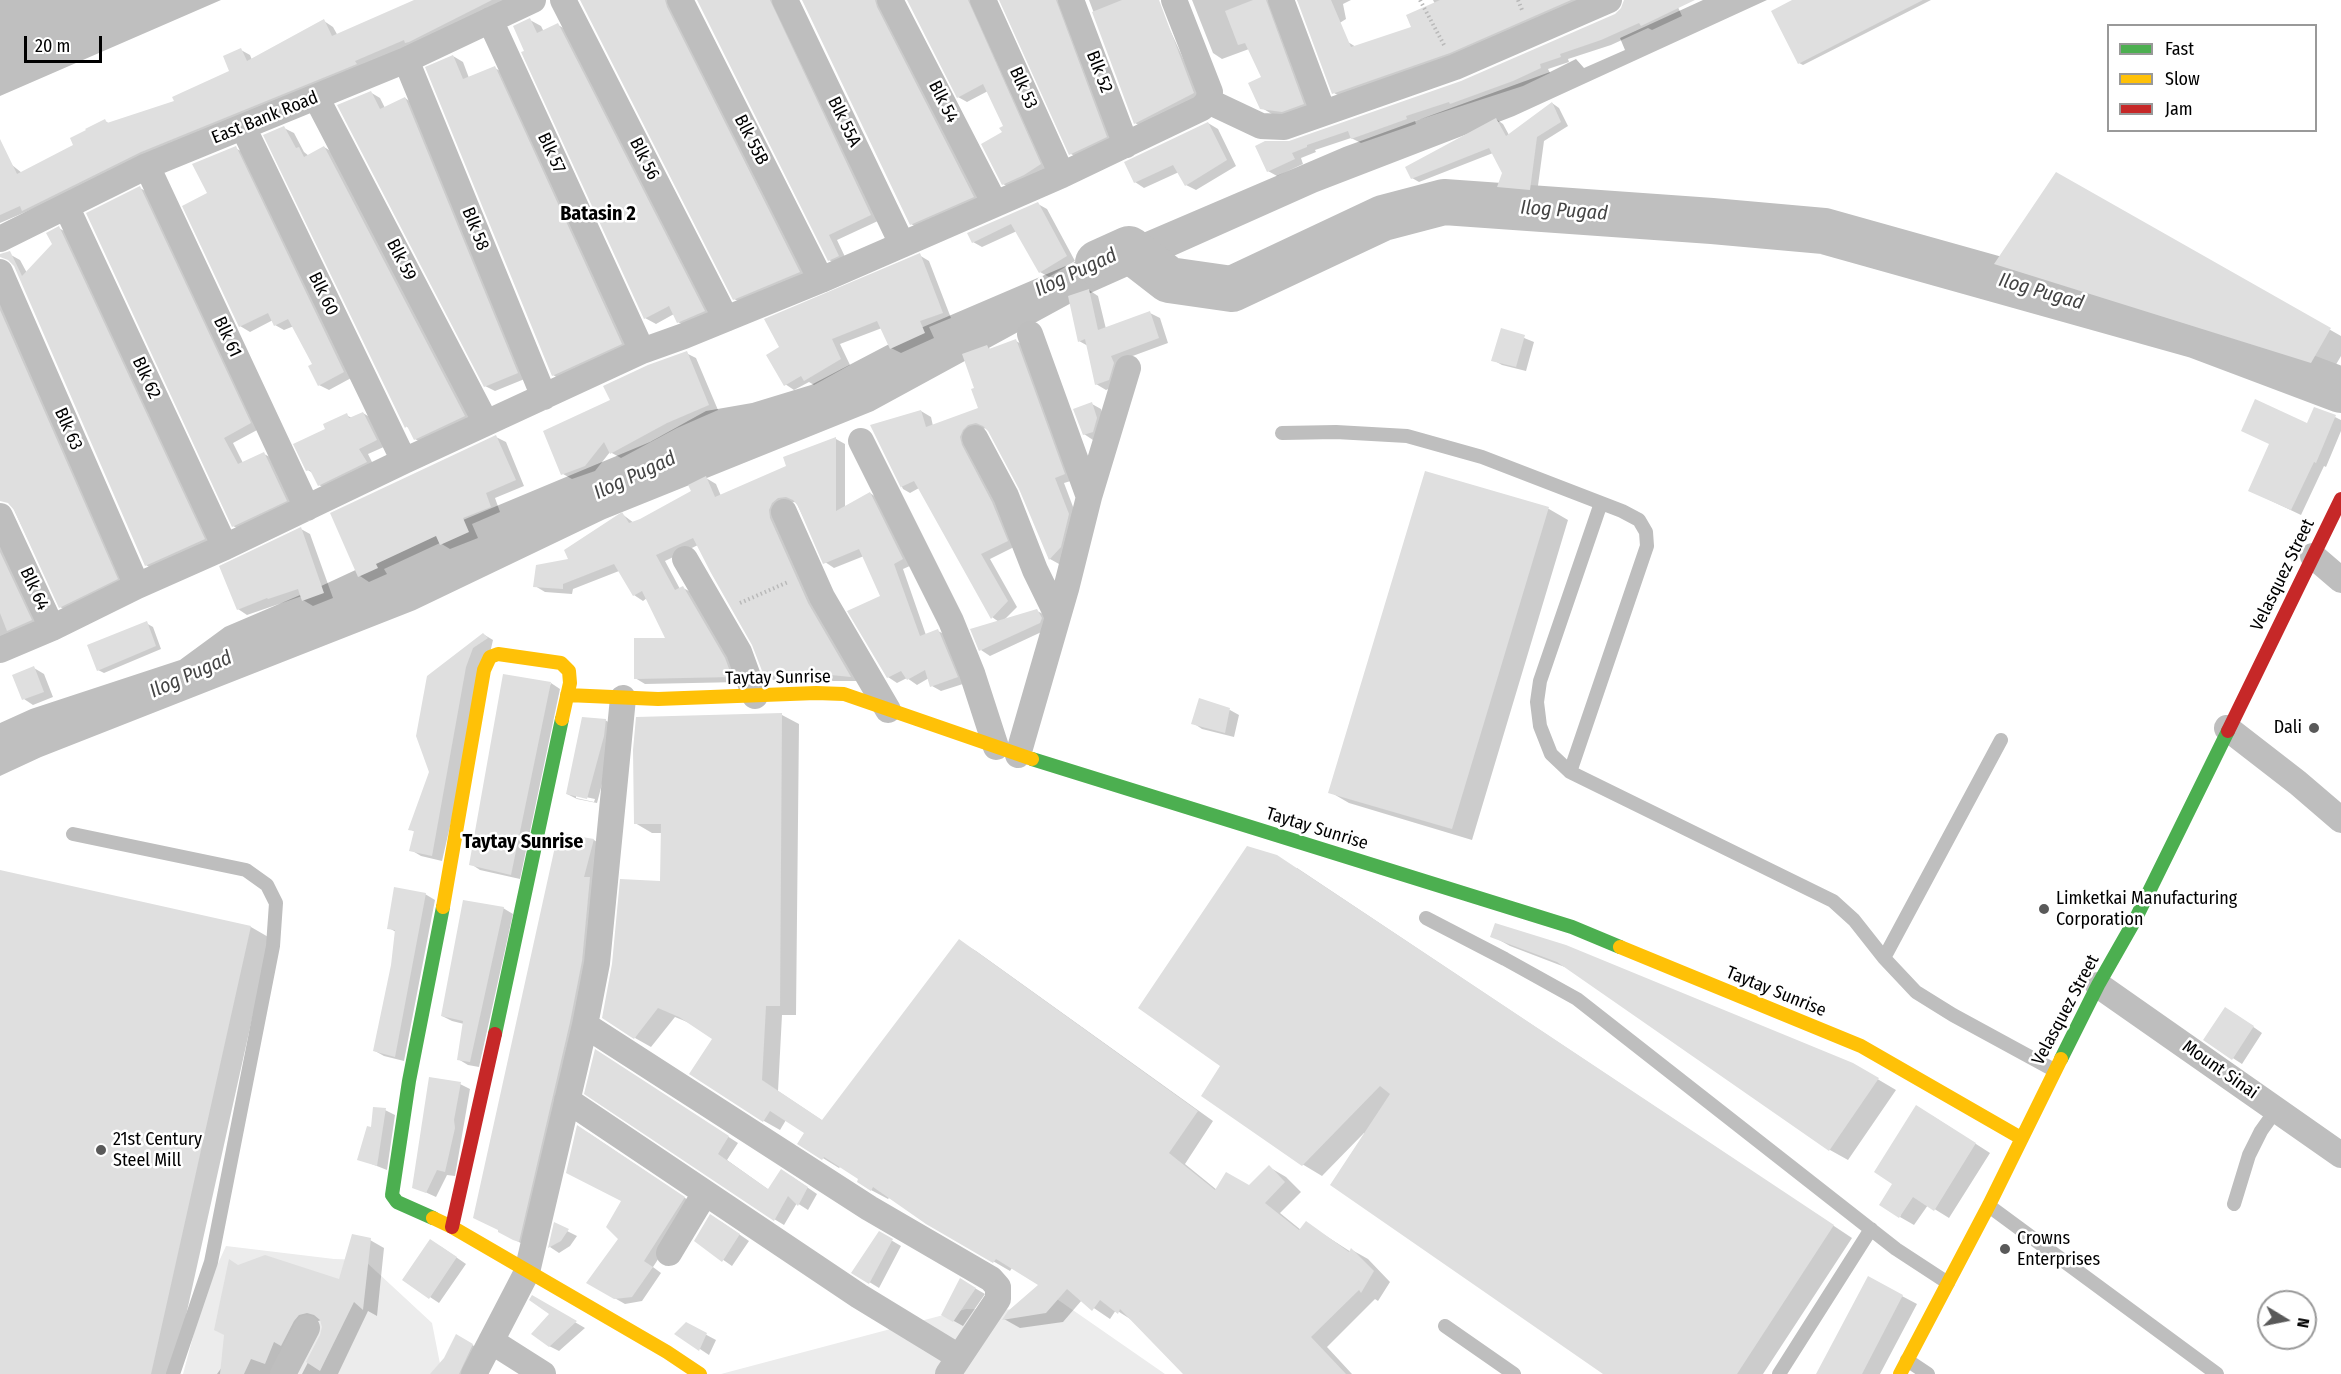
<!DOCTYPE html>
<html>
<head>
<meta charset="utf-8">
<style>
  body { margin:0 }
  #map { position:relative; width:2341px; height:1374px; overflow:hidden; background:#fff; font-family:"Fira Sans Condensed",sans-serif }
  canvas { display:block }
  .legend { position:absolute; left:2107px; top:24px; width:210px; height:108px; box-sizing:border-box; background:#fff; border:2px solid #999; margin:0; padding:8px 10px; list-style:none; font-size:18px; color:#000 }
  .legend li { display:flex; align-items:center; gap:12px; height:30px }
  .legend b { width:30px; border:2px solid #999 }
  .north { position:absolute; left:2257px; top:1290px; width:60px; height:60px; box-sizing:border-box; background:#fff; border:2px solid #999; border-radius:50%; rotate:100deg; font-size:16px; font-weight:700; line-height:24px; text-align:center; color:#000 }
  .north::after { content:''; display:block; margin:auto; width:21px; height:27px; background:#595959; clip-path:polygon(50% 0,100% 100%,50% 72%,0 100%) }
  .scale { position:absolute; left:24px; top:36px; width:78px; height:27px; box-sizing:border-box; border:3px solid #000; border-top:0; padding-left:8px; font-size:18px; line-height:21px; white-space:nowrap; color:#000; -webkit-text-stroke:4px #fff; paint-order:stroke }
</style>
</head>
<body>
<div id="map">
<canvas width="2341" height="1374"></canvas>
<ul class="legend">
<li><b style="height:8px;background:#4caf50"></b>Fast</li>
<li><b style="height:8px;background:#ffc107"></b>Slow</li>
<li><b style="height:8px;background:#c62828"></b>Jam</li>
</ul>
<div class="north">N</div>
<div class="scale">20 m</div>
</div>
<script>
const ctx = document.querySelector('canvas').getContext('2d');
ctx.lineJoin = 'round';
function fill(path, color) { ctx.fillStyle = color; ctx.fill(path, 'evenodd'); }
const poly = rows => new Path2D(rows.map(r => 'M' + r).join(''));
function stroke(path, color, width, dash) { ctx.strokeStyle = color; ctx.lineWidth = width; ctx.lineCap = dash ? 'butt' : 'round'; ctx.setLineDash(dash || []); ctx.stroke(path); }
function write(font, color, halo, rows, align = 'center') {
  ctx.font = font + ' "Fira Sans Condensed",sans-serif'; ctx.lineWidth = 5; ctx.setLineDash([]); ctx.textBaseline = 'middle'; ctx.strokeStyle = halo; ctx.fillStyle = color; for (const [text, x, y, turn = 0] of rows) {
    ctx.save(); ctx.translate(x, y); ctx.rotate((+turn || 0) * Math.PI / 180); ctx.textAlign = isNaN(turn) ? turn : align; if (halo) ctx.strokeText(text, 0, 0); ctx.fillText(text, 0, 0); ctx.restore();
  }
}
const green = poly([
  [226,1246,334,1259,364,1260,432,1323,442,1374,183,1374,205,1292],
  [1054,1297,1165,1374,721,1374,966,1309,1043,1310]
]);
const water = poly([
  [0,0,221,0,0,96],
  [1703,0,1767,0,1514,116,1317,192,1086,295,873,411,605,519,415,610,41,757,0,776,0,723,31,709,180,660,225,627,319,587,463,520,650,442,706,411,752,403,811,385,916,330,1344,147,1550,72,1576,59,1584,68,1625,50,1620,38]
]);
const shadow = poly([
  [416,0,518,0,0,223,0,170,12,165,22,173,75,146,105,121,110,124,176,102,231,72,241,50,250,55,252,60,324,21,333,27,338,36],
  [582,0,674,0,809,278,744,304,734,299],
  [698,0,780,0,880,220,837,240,847,261,838,265,829,260],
  [803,0,885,0,983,202,920,229,911,224],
  [909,0,978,0,1049,170,1012,189,1003,184,1005,127,988,91,967,102,958,97],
  [1001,0,1066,0,1115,142,1080,159,1071,154],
  [1089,0,1156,0,1202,99,1144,128,1135,123],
  [1192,0,1276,0,1312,109,1275,116,1262,108,1263,77,1249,49,1222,59,1213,53],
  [1297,0,1351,0,1343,4,1346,19,1319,36],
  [1433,0,1577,0,1579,5,1343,98,1334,93,1348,42,1356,47,1413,27,1435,4],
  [1625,0,1690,0,1677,5,1682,16,1652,30,1648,28,1611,45,1568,59,1569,62,1548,69,1550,73,1523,86,1415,121,1416,124,1361,143,1351,138,1315,150,1316,152,1301,158,1303,164,1277,176,1268,171,1289,143,1461,83,1616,15,1623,9],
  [1796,0,1931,0,1803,65,1799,63],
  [530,20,541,26,544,32,558,25,569,31,715,317,689,328,678,322,674,314,656,324,645,318,526,52],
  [453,56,463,62,469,78,495,68,505,74,631,349,563,381,553,375],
  [370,92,380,98,385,108,405,98,414,104,527,378,495,391,485,386],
  [1552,103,1559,108,1568,126,1544,141,1537,193,1506,190,1498,186,1504,173,1493,153,1419,182,1412,178,1496,119,1503,124,1509,135],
  [1208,123,1218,129,1236,166,1196,190,1186,185,1179,172,1144,188,1135,182],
  [284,128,294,133,304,152,309,156,324,147,334,153,474,422,424,444,415,439,410,429,406,426],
  [235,148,245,153,353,377,329,390,319,385,314,364,294,326,284,330,275,325,273,320,250,332,240,326,209,194],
  [2056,174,2341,336,2341,356,2331,373,2015,275,1996,264],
  [140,188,149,193,259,429,233,443,243,463,264,454,274,459,296,506,243,531,233,526],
  [1038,204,1047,209,1075,261,1049,277,1040,272,1017,231,982,247,973,242],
  [59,228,69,234,214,545,155,571,146,565,11,255,20,260,27,273,54,244],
  [919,255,929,261,951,318,929,327,934,338,901,353,891,348,882,328,840,344,850,365,814,385,809,382,794,390,785,384,768,355],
  [1089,290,1098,296,1106,329,1150,313,1160,318,1168,343,1119,361,1118,385,1106,390,1096,384,1088,346,1079,341],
  [0,295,126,584,70,612,60,607,0,480],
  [1502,329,1534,342,1526,371,1502,365,1493,360],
  [1016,341,1025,346,1074,480,1064,483,1078,520,1070,552,1059,564,1050,559,1021,488,987,428,977,430,1016,546,990,559,1017,607,1003,621,1037,611,1047,616,1050,628,990,656,981,650,999,622,992,617,919,488,910,493,903,489,872,426,921,411,931,417,933,426,980,409,976,389,987,347,992,350],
  [686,353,696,358,718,410,677,428,621,458,610,452,595,471,572,479,563,474,612,400],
  [1092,404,1101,409,1106,424,1093,440,1084,434],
  [363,413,373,419,386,446,368,454,375,468,328,490,319,485,314,474,308,470,327,429,346,415,352,418],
  [2335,417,2341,420,2341,431,2326,467,2324,466,2301,515,2259,495,2308,425],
  [496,437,506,442,524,486,495,498,500,512,472,524,478,538,450,549,440,543,384,569,387,574,369,582,360,576,332,514],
  [836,439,845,444,845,508,870,493,879,499,912,565,903,569,926,635,938,631,948,636,966,683,941,691,932,686,929,678,917,685,907,678,897,683,888,677,882,597,864,556,834,568,825,562,796,502,788,503,859,681,775,681,765,675,753,644,698,545,665,561,680,589,683,588,693,593,741,682,645,684,635,678,667,639,647,598,643,601,634,595,619,571,573,589,572,594,545,592,535,586,570,560,622,514,634,523,693,492,706,478,716,484,721,496,788,467],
  [1426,472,1549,509,1568,520,1472,840,1349,803,1330,792],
  [301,529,310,534,333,598,313,606,303,600,302,596,247,615,238,609],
  [0,539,40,626,0,641],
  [146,623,153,627,161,649,104,673,98,670],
  [483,634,493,640,442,861,421,856,411,850,415,832,410,829,431,772,429,676],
  [34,668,44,674,53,697,33,705,24,699],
  [551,683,560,689,520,879,480,870,471,864],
  [1230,710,1239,715,1234,737,1202,729,1193,723],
  [782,715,799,724,796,1015,782,1015,778,1091,823,1121,959,941,976,951,1213,1121,1185,1164,1217,1190,1249,1187,1269,1167,1286,1177,1301,1192,1280,1213,1301,1230,1306,1223,1351,1252,1352,1250,1368,1259,1390,1282,1378,1301,1375,1299,1327,1347,1352,1374,1185,1374,1135,1322,1116,1310,1110,1319,1082,1300,1063,1322,1020,1328,1004,1319,1041,1285,1012,1268,1010,1271,926,1222,890,1197,888,1199,871,1190,860,1178,841,1166,839,1168,800,1144,807,1133,786,1120,780,1130,764,1121,714,1038,692,1024,675,1017,651,1047,635,1038,661,882,662,833,652,833,635,823,638,718],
  [605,720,615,726,613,742,597,803,577,799,567,794],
  [576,795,595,799,594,802,576,798],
  [559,835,594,840,603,846,591,967,524,1245,500,1231],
  [1297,868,1852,1238,1763,1374,1605,1374,1364,1133,1322,1176,1302,1164,1222,1066],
  [0,871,251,927,270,938,173,1374,0,1374],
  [425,894,435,900,404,1061,384,1056,375,1051,392,965,396,932,389,928],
  [503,908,513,914,479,1067,468,1065,458,1059,464,1024,452,1021,442,1016],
  [1492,936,1852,1064,1896,1090,1848,1160,1830,1150,1570,969,1510,946],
  [2235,1014,2262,1033,2242,1064,2205,1040],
  [605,1057,738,1143,727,1160,769,1190,791,1176,817,1194,808,1210,797,1203,784,1225,774,1219],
  [460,1084,470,1089,455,1176,447,1175,436,1197,414,1187],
  [385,1110,395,1115,387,1170,359,1159],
  [1931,1115,1990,1153,1949,1218,1928,1205,1914,1225,1900,1217],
  [587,1132,694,1204,653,1267,661,1273,642,1301,625,1304,588,1283,620,1239,623,1201],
  [720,1221,749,1241,732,1266,696,1241],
  [555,1225,577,1236,570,1246,559,1253,550,1247],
  [879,1233,901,1246,879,1288,853,1272],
  [370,1240,384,1248,377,1316,368,1311,338,1374,302,1374,322,1335,323,1328,321,1320,313,1323,284,1374,217,1374,222,1367,239,1266,340,1281],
  [440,1246,466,1264,439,1303,430,1297],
  [1868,1278,1917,1304,1880,1374,1818,1374],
  [961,1280,985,1294,963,1326,943,1315],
  [532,1297,585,1328,559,1351,549,1346,551,1314],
  [686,1324,716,1340,709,1355,700,1349],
  [457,1336,486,1353,475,1374,432,1374,445,1359]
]);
const river = poly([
  [1098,263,1129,249,1169,280,1232,289,1383,218,1444,202,1712,221,1824,231,2195,335,2341,390]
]);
const building = poly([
  [414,0,492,0,409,42,405,43,404,40,355,61,357,64,141,152,22,211,20,206,0,215,0,139,17,174,73,145,70,138,86,130,85,129,105,119,107,123,174,101,172,97,229,71,223,56,241,48,247,61,324,19,332,36],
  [580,0,665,0,667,7,800,272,733,300],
  [697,0,770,0,871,215,829,235,839,256,828,261],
  [802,0,875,0,877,7,974,197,910,225],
  [907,0,968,0,1041,164,1024,175,1002,185,981,144,1002,132,999,128,1003,126,983,84,957,98],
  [999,0,1056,0,1107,137,1069,155],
  [1122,0,1159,0,1194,93,1134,124,1092,12],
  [1253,0,1266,0,1304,104,1282,112,1260,109,1248,83,1261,77,1245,43,1238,45,1225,11],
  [1297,0,1331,0,1351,47,1411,27,1406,15,1440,0,1571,0,1450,53,1332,94],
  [1624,0,1695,0,1641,26,1639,23,1601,40,1560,54,1561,57,1540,64,1541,68,1513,81,1450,104,1449,102,1406,116,1407,119,1351,139,1348,131,1307,145,1307,147,1292,153,1295,159,1267,172,1255,146,1265,141,1289,141,1461,81,1615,14,1621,8],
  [1792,0,1923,0,1798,64,1771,11],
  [530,18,537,33,558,23,705,311,677,323,669,306,644,319,521,52,524,51,513,26],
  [453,55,463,79,495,66,622,344,552,376,425,67],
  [371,91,380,109,405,97,518,373,484,387,337,105],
  [1552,102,1561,122,1537,137,1530,190,1497,187,1502,173,1489,148,1411,179,1405,167,1496,118,1506,136],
  [1208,122,1227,160,1185,186,1173,165,1134,183,1124,162],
  [284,126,296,148,299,147,304,157,324,146,465,416,414,440,407,426,405,428,263,135],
  [236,146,344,372,318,386,308,366,312,364,288,319,274,326,268,313,239,327,182,206,207,193,192,164],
  [2056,172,2331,328,2311,363,1994,264],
  [140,186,251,423,224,438,238,464,264,452,287,501,232,527,86,213],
  [1038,202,1067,256,1039,273,1011,224,972,243,967,233],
  [59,226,205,539,145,566,14,266,8,260,0,257,0,254,10,251,22,276,52,244,46,233],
  [920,253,943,313,920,321,925,333,890,349,877,321,832,339,841,359,804,381,801,376,784,386,766,355,779,347,764,319],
  [1089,289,1098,330,1150,311,1159,338,1111,356,1114,363,1109,380,1095,385,1085,339,1078,342,1068,296],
  [0,310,118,579,59,608,14,510,8,503,0,501],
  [1501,328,1525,335,1516,367,1491,361],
  [1016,339,1065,474,1055,478,1069,514,1061,547,1049,560,1019,489,988,431,983,426,976,423,968,425,963,430,960,437,962,445,992,502,1008,541,981,554,1008,601,991,619,914,481,901,487,902,490,870,425,921,410,926,427,978,408,971,389,974,388,962,354,987,345,989,349],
  [687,351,709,405,667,423,610,454,604,442,585,466,561,475,543,431,610,400,603,386,648,365],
  [2255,399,2307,423,2314,407,2336,415,2316,463,2314,462,2291,510,2248,491,2269,444,2241,431],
  [1092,402,1097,418,1093,432,1083,435,1073,409],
  [363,412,377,440,359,449,367,462,318,486,310,470,306,471,293,444,325,429,323,424,347,413,349,418],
  [496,435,516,480,486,493,491,507,463,518,469,532,440,545,436,536,376,564,378,568,358,577,330,513],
  [836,437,836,511,870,492,903,559,894,564,920,636,938,629,958,677,930,687,925,670,907,680,901,671,887,678,847,611,880,596,859,549,823,564,798,506,793,500,786,497,778,498,772,503,769,510,770,518,808,603,851,677,821,674,764,676,752,645,711,573,693,538,656,555,675,590,683,586,725,658,732,677,634,679,634,638,665,638,642,591,633,596,614,564,563,584,563,589,533,587,536,565,568,559,564,550,622,512,629,523,640,519,691,491,688,485,706,476,715,497,786,466,783,457],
  [1425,471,1549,507,1452,829,1328,793],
  [301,527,324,593,302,601,298,589,268,599,267,598,237,610,219,566],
  [0,552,32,620,7,631,0,613],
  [1037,609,1042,618,1040,623,979,651,970,629],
  [147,621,156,646,97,671,87,645],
  [483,633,488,638,473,648,466,667,432,856,409,851,414,831,408,830,429,772,416,736,427,676],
  [34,666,44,692,22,700,12,675],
  [503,674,551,682,511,875,469,865],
  [1199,698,1230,708,1225,733,1191,724],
  [782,713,780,1006,766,1006,762,1080,822,1120,959,939,1198,1111,1169,1153,1215,1190,1226,1172,1249,1185,1269,1165,1285,1182,1265,1203,1299,1230,1306,1221,1349,1252,1351,1248,1374,1271,1361,1293,1359,1290,1311,1337,1346,1374,1183,1374,1120,1309,1118,1314,1100,1300,1092,1311,1067,1289,1046,1313,1002,1320,1008,1311,1038,1285,996,1259,993,1263,926,1224,873,1187,871,1191,857,1182,858,1179,824,1157,822,1160,797,1144,804,1133,770,1111,763,1122,689,1074,712,1039,679,1017,658,1008,634,1039,602,1018,612,964,620,879,660,881,661,824,634,824,633,750,636,717],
  [582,717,606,719,604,736,587,799,566,794],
  [558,833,594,839,584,877,590,877,582,961,570,1022,519,1242,513,1240,498,1232,498,1230,473,1218],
  [1247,846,1277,855,1834,1225,1737,1374,1603,1374,1330,1185,1390,1094,1380,1086,1302,1166,1201,1096,1220,1066,1138,1008],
  [0,870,251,926,151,1374,0,1374],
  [394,887,426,893,395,1057,373,1051,391,965,395,930,387,929],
  [463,900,504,907,470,1062,457,1060,463,1021,441,1016],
  [1495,923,1566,945,1853,1063,1879,1078,1829,1151,1557,962,1490,937],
  [2225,1007,2254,1026,2232,1060,2203,1040],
  [595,1049,729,1136,718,1154,768,1189,781,1169,808,1187,798,1206,788,1196,774,1221,584,1094],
  [429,1077,461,1082,454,1120,455,1128,445,1172,437,1170,426,1193,412,1188],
  [1916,1105,1976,1143,1934,1211,1913,1197,1899,1218,1879,1205,1892,1184,1874,1172],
  [373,1107,386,1108,377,1166,357,1160,367,1126,371,1127],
  [577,1125,685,1197,644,1261,653,1267,632,1297,614,1299,586,1283,618,1239,606,1227,621,1201,566,1173],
  [710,1214,740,1234,722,1262,694,1241],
  [554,1222,569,1229,561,1241,548,1248],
  [879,1231,893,1239,869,1284,851,1273],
  [352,1234,371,1238,363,1310,354,1302,320,1371,306,1362,320,1335,322,1327,320,1320,314,1315,307,1313,299,1315,294,1321,281,1346,274,1342,265,1364,251,1359,244,1374,220,1374,224,1335,214,1330,229,1259,238,1265,265,1255,339,1279],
  [430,1239,457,1257,429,1299,402,1280],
  [1868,1276,1903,1295,1862,1374,1816,1374],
  [960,1278,976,1288,953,1322,941,1315],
  [532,1295,577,1321,549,1347,531,1334,549,1314,529,1300],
  [686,1322,707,1333,699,1351,674,1334],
  [456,1334,473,1344,459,1374,430,1374,444,1358]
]);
const path = poly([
  [1420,0,1444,45],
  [1518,0,1522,10],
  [740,603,788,582]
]);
const lane = poly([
  [1282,433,1336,432,1407,436,1482,457,1622,511,1639,520,1646,532,1647,546,1570,772,1833,901,1854,920,1884,958,1916,992,1953,1015,2054,1070],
  [1570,772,1551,754,1540,726,1537,702,1540,681,1601,503],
  [73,834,246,870,267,885,276,903,273,946,211,1262,173,1374],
  [1426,918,1505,959,1577,999,1896,1249,1948,1283],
  [1884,958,2001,740],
  [2234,1204,2249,1155,2261,1131,2276,1110],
  [1989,1206,2217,1374],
  [1445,1326,1514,1374],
  [1907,1360,1928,1374],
  [1779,1374,1871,1229]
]);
const street = poly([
  [563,0,726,319],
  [680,0,821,280],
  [785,0,902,244],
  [890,0,995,204],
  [983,0,1062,175],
  [1071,0,1126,145],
  [1174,0,1210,92,1208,101],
  [1281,0,1323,112],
  [490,20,642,351],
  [406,60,544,397],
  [316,97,486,423],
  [1208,101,1261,126,1284,127,1455,67,1609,0],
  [243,127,404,461],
  [147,166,307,508],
  [67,208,225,547],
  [0,239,147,166,406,60,533,0],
  [0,272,137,586],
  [1030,334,1089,497],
  [975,438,1006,496,1035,570,1057,615],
  [861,441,951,621,972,673,996,747],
  [784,512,822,597,888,710],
  [0,516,52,628],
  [2313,556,2341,580],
  [685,559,739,652,755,696],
  [0,650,52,628,137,586,225,547,404,461,642,351,684,336,821,280,1062,175,1202,108,1208,101],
  [2227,728,2298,783,2341,820],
  [1018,755,1066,589,1089,497,1128,368],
  [2098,985,2341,1155],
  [585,1025,869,1208,991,1279,998,1287,998,1299,948,1374],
  [567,1100,859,1296,959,1357],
  [669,1253,705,1193],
  [491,1341,543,1374],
  [283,1374,307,1328],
  [474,1374,527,1272,585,1025,597,963,623,698]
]);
const fast = poly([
  [1032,759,1572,927,1620,947],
  [495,1034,562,719],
  [2061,1059,2098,985,2135,920,2228,731],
  [433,1218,397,1202,392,1195,409,1081,443,907]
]);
const slow = poly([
  [567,695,658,699,816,693,844,694,1032,759],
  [443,907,484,670,490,657,498,654,561,663,569,671,570,683,562,719],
  [1620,947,1861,1046,2021,1138],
  [433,1218,452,1227,667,1352,700,1374],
  [1900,1374,1989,1205,2061,1059]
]);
const jam = poly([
  [2228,731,2341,499],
  [452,1227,495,1034]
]);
const markers = [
  [2314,728,6,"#595959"],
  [2044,909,6,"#595959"],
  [101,1150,6,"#595959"],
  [2005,1249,6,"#595959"]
];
const streetNames = [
  ["Blk 52",1099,72,69],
  ["Blk 53",1023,88,66],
  ["Blk 54",943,102,63],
  ["East Bank Road",265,118,-22],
  ["Blk 55A",844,122,64],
  ["Blk 55B",751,140,63],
  ["Blk 57",551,153,65],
  ["Blk 56",644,159,63],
  ["Blk 58",475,229,68],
  ["Blk 59",401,260,63],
  ["Blk 60",323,294,64],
  ["Blk 61",227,337,65],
  ["Blk 62",146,378,65],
  ["Blk 63",68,429,66],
  ["Velasquez Street",2283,575,-64],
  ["Blk 64",34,589,65],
  ["Taytay Sunrise",778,678,-1],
  ["Taytay Sunrise",1317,829,17],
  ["Taytay Sunrise",1776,992,22],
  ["Velasquez Street",2066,1010,-62],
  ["Mount Sinai",2220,1070,35]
];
const poiNames = [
  ["Dali",2302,728,"right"],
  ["Limketkai Manufacturing",2056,899],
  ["Corporation",2056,920],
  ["21st Century",113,1140],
  ["Steel Mill",113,1161],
  ["Crowns",2017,1239],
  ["Enterprises",2017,1260]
];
const waterNames = [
  ["Ilog Pugad",1564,211,4],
  ["Ilog Pugad",1076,273,-25],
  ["Ilog Pugad",2041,292,16],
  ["Ilog Pugad",635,476,-25],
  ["Ilog Pugad",191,675,-24]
];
const neighbourhoodNames = [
  ["Batasin 2",598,214],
  ["Taytay Sunrise",523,842]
];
fill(green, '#ececec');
fill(water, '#bfbfbf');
fill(shadow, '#0003');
stroke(river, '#bfbfbf', 46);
fill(building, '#dfdfdf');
stroke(path, '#b9b9b9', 4, [1.5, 3]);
stroke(lane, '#bebebe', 14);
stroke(street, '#bebebe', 26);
stroke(fast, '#4caf50', 14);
stroke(slow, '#ffc107', 14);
stroke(jam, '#c62828', 14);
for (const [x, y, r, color] of markers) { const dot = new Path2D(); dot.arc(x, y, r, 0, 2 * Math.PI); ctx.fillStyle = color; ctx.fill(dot); stroke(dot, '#fff', 2); }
write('18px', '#000', '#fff', streetNames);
write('18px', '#000', '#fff', poiNames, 'left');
write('italic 20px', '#444', '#fff', waterNames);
write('bold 20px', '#000', '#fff', neighbourhoodNames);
</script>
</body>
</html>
